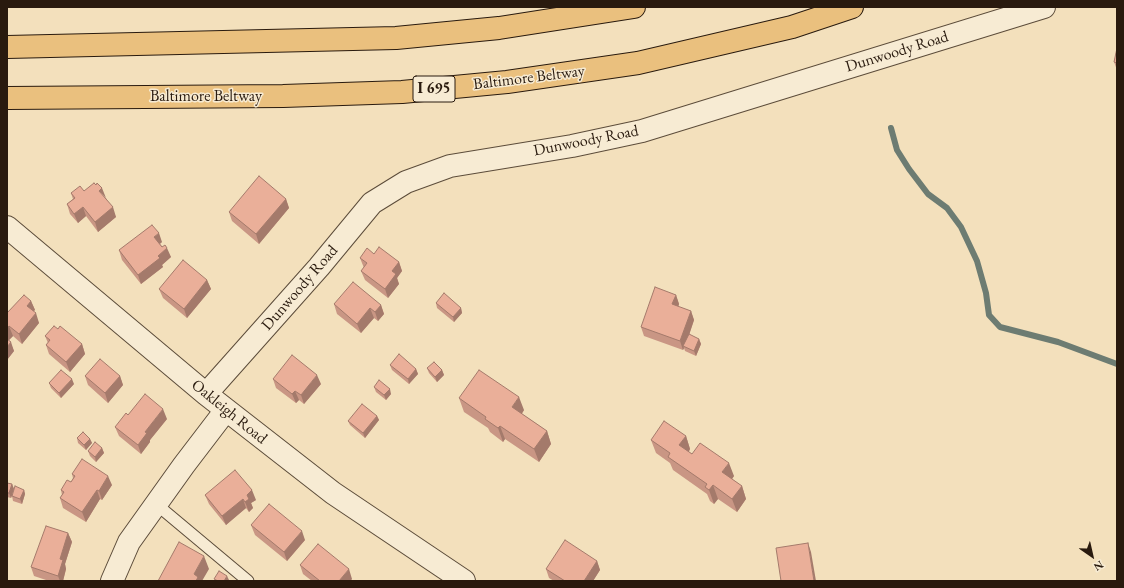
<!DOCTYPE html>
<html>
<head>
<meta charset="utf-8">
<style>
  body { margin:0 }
  #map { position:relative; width:1124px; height:588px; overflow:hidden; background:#f3e0bc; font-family:"EB Garamond",serif }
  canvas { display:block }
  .frame { position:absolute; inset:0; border:8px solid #291a0e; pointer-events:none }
  .north { position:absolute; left:1072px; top:536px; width:40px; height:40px; -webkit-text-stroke:3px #f7ebd3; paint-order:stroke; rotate:146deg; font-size:11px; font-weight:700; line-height:16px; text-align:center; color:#291a0e }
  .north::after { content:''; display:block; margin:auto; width:14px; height:18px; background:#291a0e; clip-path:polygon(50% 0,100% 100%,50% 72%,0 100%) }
</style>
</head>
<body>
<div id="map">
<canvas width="1124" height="588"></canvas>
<div class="frame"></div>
<div class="north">N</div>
</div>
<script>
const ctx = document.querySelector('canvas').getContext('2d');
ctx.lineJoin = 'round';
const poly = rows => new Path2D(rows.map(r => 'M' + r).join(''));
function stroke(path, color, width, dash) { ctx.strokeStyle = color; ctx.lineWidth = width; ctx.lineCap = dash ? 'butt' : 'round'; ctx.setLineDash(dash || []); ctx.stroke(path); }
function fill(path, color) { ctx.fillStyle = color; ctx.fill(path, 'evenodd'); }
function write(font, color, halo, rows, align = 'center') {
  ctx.font = font + ' "EB Garamond",serif'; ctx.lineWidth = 3; ctx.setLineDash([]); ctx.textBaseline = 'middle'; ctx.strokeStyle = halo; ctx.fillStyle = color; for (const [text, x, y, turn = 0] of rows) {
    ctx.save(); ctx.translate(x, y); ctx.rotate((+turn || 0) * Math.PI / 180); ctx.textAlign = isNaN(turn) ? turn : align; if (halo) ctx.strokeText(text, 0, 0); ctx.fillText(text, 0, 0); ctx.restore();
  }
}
const stream = poly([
  [891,128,897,150,909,169,928,194,947,208,961,227,977,261,986,293,989,315,1000,327,1058,342,1117,364]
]);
const service = poly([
  [156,504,248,581]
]);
const minor = poly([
  [7,227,206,394,333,493,464,581],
  [206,394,319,267,372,203,406,182,450,166,572,146,642,131,1044,7],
  [112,581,129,542,184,465,226,410]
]);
const motorway = poly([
  [7,47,396,38,499,28,634,7],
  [7,98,283,96,402,92,507,82,638,63,792,27,852,7]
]);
const wall = poly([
  [1117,48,1117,70,1114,62],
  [84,191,106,198,116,217,98,232,86,216,78,223,70,214,67,204,73,199,71,193],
  [286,199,289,208,259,244,232,221,229,212],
  [162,242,160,244,171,257,162,265,163,267,141,284,122,260,119,250],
  [360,258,399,262,402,271,397,278,399,284,388,298,365,280,361,271,364,268],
  [207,280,211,289,187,318,163,298,159,289],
  [676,295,679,304,678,307,691,311,694,320,689,335,699,339,701,344,696,356,685,351,684,348,683,350,644,336,641,327],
  [31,301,35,310,33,311,39,323,22,344,13,336,9,340,14,351,7,360,7,313],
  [436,303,461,308,462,313,454,322,437,308],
  [334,304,381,305,384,314,378,321,374,318,361,333,337,314],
  [45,336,82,344,85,354,70,372,49,354,46,345,48,343],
  [390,365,416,369,418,374,409,384,392,370],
  [427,368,442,370,444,375,437,382,429,373],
  [85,376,120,376,123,385,108,403,88,385],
  [273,379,321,384,304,404,299,400,296,403,276,388],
  [49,383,74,384,61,398,51,388],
  [374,387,391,394,386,400,376,392],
  [459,398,524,410,522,414,547,431,551,444,539,462,505,439,503,442,490,432,488,428,464,412],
  [377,416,379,420,365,438,350,425,348,421],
  [167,419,150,440,150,442,141,454,119,436,115,427],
  [686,436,690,449,689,452,734,476,732,479,742,486,746,499,737,512,718,499,714,504,710,501,707,494,673,470,670,463,656,453,651,440],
  [77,438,90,439,92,443,86,450,78,443],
  [102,448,104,453,96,462,90,456,88,451],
  [72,474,112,485,102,500,100,499,86,522,63,508,60,498,62,495,61,490,71,482,73,478],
  [7,483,12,484,14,489,12,495,24,490,25,494,22,504,13,501,12,496,11,498,7,497],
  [205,495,256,500,251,503,253,508,249,512,246,508,226,525,209,504],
  [251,525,305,540,287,561,255,535],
  [68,533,72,542,65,564,66,569,63,581,49,581,34,576,31,567],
  [597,561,600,570,593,581,554,581,549,578,546,569],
  [300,565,352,579,350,581,312,581,303,574]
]);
const shadedWall = poly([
  [102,188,106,198,99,191],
  [286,199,289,208,259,244,256,234],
  [83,207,86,216,78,223,74,214],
  [113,207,116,217,98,232,95,222],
  [159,233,162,242,157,246,154,237],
  [167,248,171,257,162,265,163,267,141,284,138,275],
  [399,262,402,271,397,278,399,284,388,298,385,289,392,271],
  [207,280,211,289,187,318,184,309],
  [676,295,679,304,676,314,672,304],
  [31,301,35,310,30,315,27,306],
  [381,305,384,314,378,321,375,312],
  [370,308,374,318,361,333,357,324],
  [461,308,462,313,454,322,453,317],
  [691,311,694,320,685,347,683,346,684,348,683,350,680,341],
  [36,313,39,323,22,344,19,334],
  [9,326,13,336,7,342,7,329],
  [699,339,701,344,696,356,694,351],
  [11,342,14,351,7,360,7,347],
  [82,344,85,354,70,372,66,362],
  [416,369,418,374,409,384,408,379],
  [442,370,444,375,437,382,435,377],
  [317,375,321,384,304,404,301,395],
  [120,376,123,385,108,403,105,393],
  [72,379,74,384,61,398,59,393],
  [390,389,391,394,386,400,384,395],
  [295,391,299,400,296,403,292,394],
  [519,397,524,410,517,420,512,407],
  [163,409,167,419,150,440,150,442,141,454,138,445,145,432],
  [377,416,379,420,365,438,363,433],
  [500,426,505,439,503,442,498,428],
  [547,431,551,444,539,462,534,449],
  [686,436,690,449,684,459,679,445],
  [90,439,92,443,86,450,84,445],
  [102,448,104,453,96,462,95,457],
  [729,463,734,476,727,486,722,472],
  [108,476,112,485,102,500,99,491],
  [12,484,14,489,11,498,9,493],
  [713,485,718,499,714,504,709,490],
  [742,486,746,499,737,512,732,499],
  [24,490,25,494,22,504,20,499],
  [97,490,100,499,86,522,82,512],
  [252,490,256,500,251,503,253,508,249,512,245,502,247,495],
  [243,499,246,508,226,525,222,516],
  [302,531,305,540,287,561,284,552],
  [68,533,72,542,65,564,66,569,63,581,60,581,58,576,60,559],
  [808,543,811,552,816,581,814,581],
  [204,556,209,569,202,581,196,581,194,574],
  [597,561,600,570,593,581,584,581],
  [349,569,352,579,350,581,339,581],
  [227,576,229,580,228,581,224,581]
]);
const building = poly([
  [1117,48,1117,63,1114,62,1117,48],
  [259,176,286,199,256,234,229,212,259,176],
  [94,183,96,185,97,183,102,188,99,191,113,207,95,222,83,207,74,214,67,204,75,198,71,193,80,186,84,191,94,183],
  [152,225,159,233,154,237,162,247,165,245,167,248,158,256,160,258,138,275,119,250,152,225],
  [379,247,399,262,392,271,396,274,385,289,361,271,367,263,360,258,367,248,374,254,379,247],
  [183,260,207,280,184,309,159,289,183,260],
  [353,282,381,305,375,312,370,308,357,324,334,304,353,282],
  [655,287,676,295,672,304,691,311,680,341,641,327,655,287],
  [444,293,461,308,453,317,436,303,444,293],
  [24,295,31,301,27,306,36,313,19,334,9,326,7,329,7,313,24,295],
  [54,326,58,329,60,326,82,344,66,362,46,345,50,340,45,336,54,326],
  [689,334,699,339,694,351,683,346,689,334],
  [7,339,11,342,7,347,7,339],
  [399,354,416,369,408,379,390,365,399,354],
  [292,355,317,375,301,395,295,391,292,394,273,379,292,355],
  [100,359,120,376,105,393,85,376,100,359],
  [434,362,442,370,435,377,427,368,434,362],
  [61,370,72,379,59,393,49,383,61,370],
  [479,370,519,397,512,407,547,431,534,449,500,426,498,428,485,419,486,417,459,398,479,370],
  [379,380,390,389,384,395,374,387,379,380],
  [145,394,163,409,145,432,147,433,138,445,115,427,126,413,128,415,145,394],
  [362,404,377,416,363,433,348,421,362,404],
  [664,421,686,436,679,445,692,454,700,443,729,463,722,472,742,486,732,499,713,485,709,490,705,487,707,484,668,457,670,453,651,440,664,421],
  [83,432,90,439,84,445,77,438,83,432],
  [95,442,102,448,95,457,88,451,95,442],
  [82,459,108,476,99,491,97,490,82,512,60,498,64,492,61,490,67,480,71,482,75,476,72,474,82,459],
  [235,470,252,490,247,495,249,499,245,502,243,499,222,516,205,495,235,470],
  [7,483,12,484,9,493,7,493,7,483],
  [15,486,24,490,20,499,12,496,15,486],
  [269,504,302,531,284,552,251,525,269,504],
  [46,526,68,533,60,559,63,560,58,576,31,567,46,526],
  [565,540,597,561,584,581,565,581,546,569,565,540],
  [179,542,204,556,194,574,198,577,196,581,158,581,179,542],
  [808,543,814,581,781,581,776,548,808,543],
  [318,544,349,569,339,581,320,581,300,565,318,544],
  [219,571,227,576,224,581,218,581,214,579,219,571]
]);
const shields = [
  [434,89,42]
];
const shieldNames = [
  ["I 695",434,89]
];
const streetNames = [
  ["Dunwoody Road",897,52,-17],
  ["Baltimore Beltway",529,78,-7],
  ["Baltimore Beltway",206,97],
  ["Dunwoody Road",586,141,-11],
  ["Dunwoody Road",300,288,-49],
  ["Oakleigh Road",229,412,39]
];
stroke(stream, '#6d7c72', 6);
stroke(service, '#5c4c3a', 13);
stroke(minor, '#5c4c3a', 24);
stroke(motorway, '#291a0e', 24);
stroke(service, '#f7ebd3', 11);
stroke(minor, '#f7ebd3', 22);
stroke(motorway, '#eac07e', 22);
fill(wall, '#c99684');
fill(shadedWall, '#a47a6b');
fill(building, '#eaaf99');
stroke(building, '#a47a6b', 1);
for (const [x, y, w] of shields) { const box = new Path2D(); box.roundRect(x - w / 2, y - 13, w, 26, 3); ctx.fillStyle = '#f7ebd3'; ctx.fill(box); stroke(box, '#291a0e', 1); }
write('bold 15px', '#291a0e', null, shieldNames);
write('16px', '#291a0e', '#f7ebd3', streetNames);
</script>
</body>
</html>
